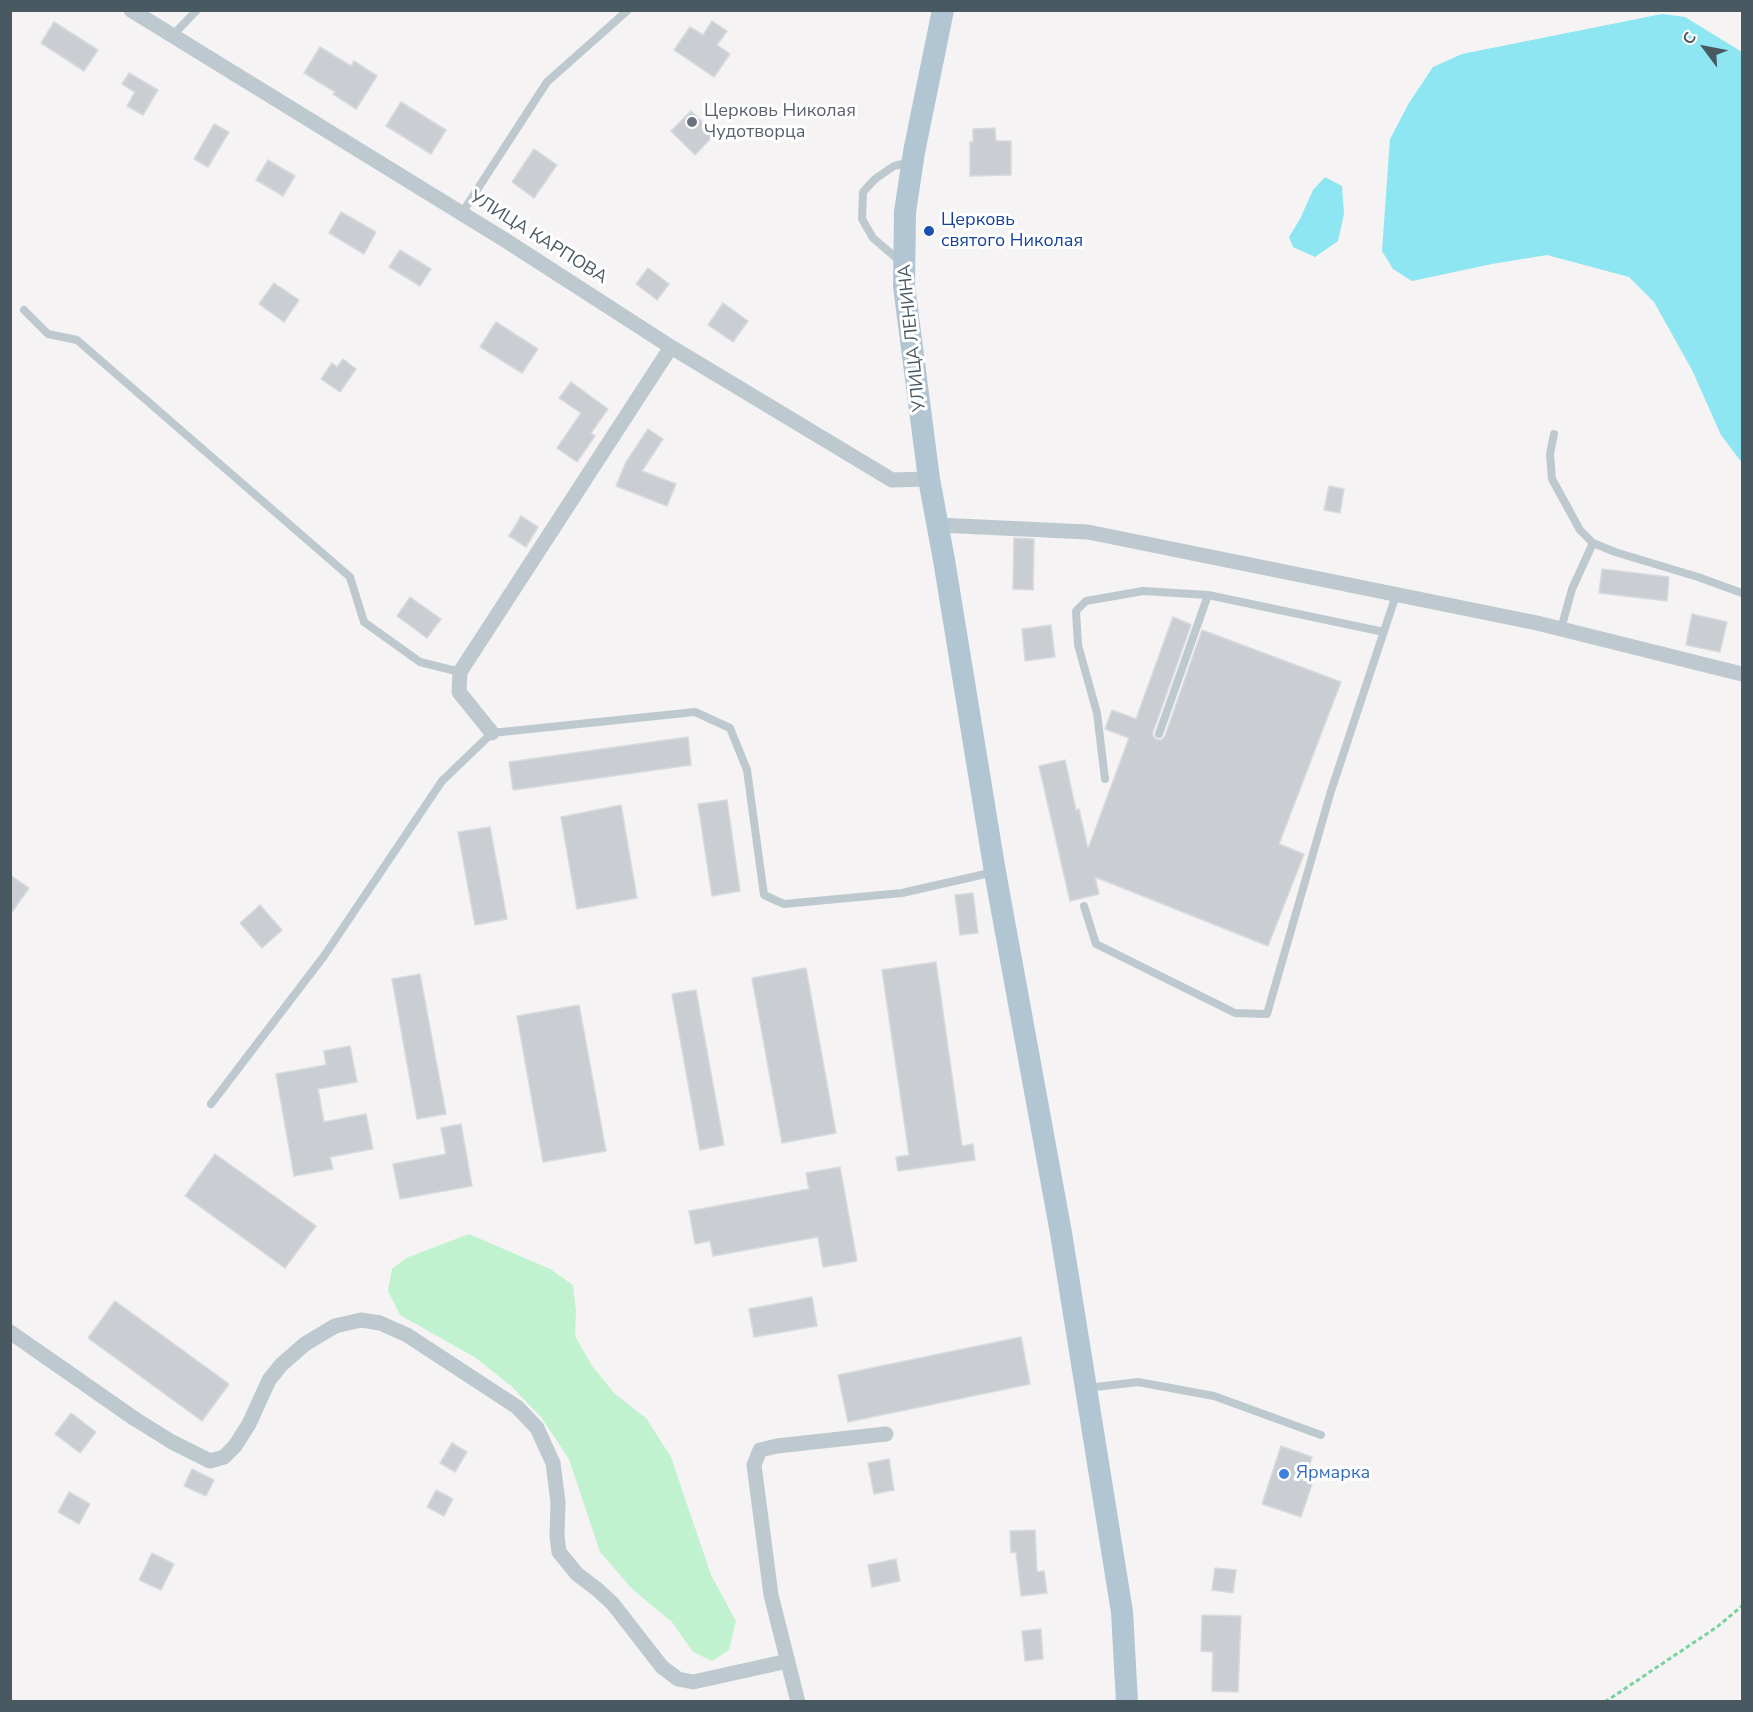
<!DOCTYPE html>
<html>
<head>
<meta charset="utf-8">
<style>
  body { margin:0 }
  #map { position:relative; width:1753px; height:1712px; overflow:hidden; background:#f5f3f3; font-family:"Nunito Sans",sans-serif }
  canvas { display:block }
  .frame { position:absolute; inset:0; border:12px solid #495962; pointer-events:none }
  .north { position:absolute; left:1675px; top:18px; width:60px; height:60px; -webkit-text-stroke:4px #fff; paint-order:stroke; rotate:302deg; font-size:16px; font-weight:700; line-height:24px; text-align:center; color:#495962 }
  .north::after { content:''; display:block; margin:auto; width:21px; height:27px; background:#495962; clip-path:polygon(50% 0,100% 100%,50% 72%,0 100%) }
</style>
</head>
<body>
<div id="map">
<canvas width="1753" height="1712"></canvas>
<div class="frame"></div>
<div class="north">С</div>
</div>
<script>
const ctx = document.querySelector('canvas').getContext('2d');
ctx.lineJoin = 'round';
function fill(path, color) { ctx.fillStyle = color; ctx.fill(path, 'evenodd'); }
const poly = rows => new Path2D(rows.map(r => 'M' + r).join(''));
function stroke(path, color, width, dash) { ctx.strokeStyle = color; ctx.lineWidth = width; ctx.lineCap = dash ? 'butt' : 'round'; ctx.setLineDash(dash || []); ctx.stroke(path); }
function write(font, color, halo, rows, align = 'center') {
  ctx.font = font + ' "Nunito Sans",sans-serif'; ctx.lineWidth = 6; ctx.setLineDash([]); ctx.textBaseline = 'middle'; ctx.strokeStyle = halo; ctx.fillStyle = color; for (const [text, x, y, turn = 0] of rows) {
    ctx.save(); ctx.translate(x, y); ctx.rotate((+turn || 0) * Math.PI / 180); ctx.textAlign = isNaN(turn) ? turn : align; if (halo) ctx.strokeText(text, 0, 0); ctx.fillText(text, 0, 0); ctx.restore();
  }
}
const green = poly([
  [469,1234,550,1269,573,1285,576,1312,575,1336,592,1366,615,1394,646,1418,671,1457,711,1575,736,1621,729,1650,712,1661,693,1652,672,1622,633,1590,600,1552,569,1459,541,1417,511,1386,476,1358,400,1315,388,1291,392,1269,406,1258]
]);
const water = poly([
  [1662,14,1685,17,1742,52,1742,463,1721,435,1692,370,1654,302,1629,277,1547,255,1492,264,1412,281,1393,269,1382,251,1390,139,1409,103,1433,67,1462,54],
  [1325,177,1342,186,1344,214,1338,241,1315,257,1293,247,1289,237,1300,219,1313,190]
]);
const building = poly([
  [712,21,727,31,717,45,730,54,714,77,674,50,690,27,703,35,712,21],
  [54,22,98,50,84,71,41,43,54,22],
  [320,47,351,66,354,61,377,76,356,109,333,94,335,92,304,73,320,47],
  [129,73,158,90,143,115,127,106,135,92,122,84,129,73],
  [401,102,446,130,431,154,386,126,401,102],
  [691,111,715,134,695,155,671,131,691,111],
  [214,124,229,132,208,167,194,159,214,124],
  [995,128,996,141,1011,141,1011,175,970,176,970,142,973,142,973,129,995,128],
  [534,149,557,165,534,198,512,182,534,149],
  [268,160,295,176,283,196,256,180,268,160],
  [341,212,376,232,364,254,329,233,341,212],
  [400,250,431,269,420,286,389,267,400,250],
  [648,268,669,284,657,300,636,284,648,268],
  [274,283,299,300,284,322,259,304,274,283],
  [723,303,748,321,733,342,708,325,723,303],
  [496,322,538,349,522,373,480,347,496,322],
  [343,359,356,369,340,392,321,379,332,363,337,367,343,359],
  [571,382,608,409,591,433,595,436,577,462,557,448,581,413,559,398,571,382],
  [648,429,663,439,642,471,676,484,667,506,616,486,626,462,648,429],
  [1329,486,1344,489,1340,513,1324,510,1329,486],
  [521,516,538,527,526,547,509,536,521,516],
  [1014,538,1034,539,1033,590,1013,589,1014,538],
  [1602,569,1669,577,1667,601,1599,593,1602,569],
  [410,597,441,619,427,638,397,616,410,597],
  [1692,614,1727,622,1720,652,1686,645,1692,614],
  [1173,617,1190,624,1191,625,1153,732,1153,736,1156,739,1161,740,1165,736,1202,630,1341,682,1279,844,1304,854,1268,946,1095,877,1099,894,1070,901,1039,766,1065,760,1076,810,1079,809,1088,849,1129,738,1105,729,1112,710,1136,719,1173,617],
  [1051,625,1055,657,1025,661,1022,629,1051,625],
  [688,737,691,765,513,790,509,762,688,737],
  [727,800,740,891,712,896,698,804,727,800],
  [621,805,637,898,577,909,561,817,621,805],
  [490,827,507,919,475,925,458,832,490,827],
  [10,875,29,888,10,915,10,875],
  [973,893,978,933,960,935,955,895,973,893],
  [260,905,282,930,262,948,240,923,260,905],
  [936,962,962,1146,973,1144,975,1160,898,1171,896,1157,909,1155,882,970,936,962],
  [806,968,836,1133,782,1143,752,978,806,968],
  [420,974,446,1114,417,1119,392,979,420,974],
  [696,990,724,1145,700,1150,672,994,696,990],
  [579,1005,606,1151,543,1162,517,1016,579,1005],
  [350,1046,357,1082,318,1089,324,1122,366,1114,373,1149,330,1157,333,1169,294,1176,276,1074,326,1065,324,1051,350,1046],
  [461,1124,472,1186,400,1199,393,1164,446,1154,441,1128,461,1124],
  [215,1154,316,1226,285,1268,185,1196,215,1154],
  [840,1167,857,1261,823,1267,818,1237,713,1256,710,1241,695,1244,689,1211,809,1189,806,1173,840,1167],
  [812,1297,817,1326,754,1337,749,1309,812,1297],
  [115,1301,229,1384,202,1421,88,1338,115,1301],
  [1021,1337,1030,1384,848,1422,838,1375,1021,1337],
  [71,1413,96,1432,80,1453,55,1434,71,1413],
  [452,1443,467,1452,455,1472,440,1463,452,1443],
  [1281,1446,1312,1457,1305,1478,1313,1481,1301,1517,1262,1504,1281,1446],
  [889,1459,894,1490,874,1494,868,1463,889,1459],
  [192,1469,214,1480,206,1496,184,1486,192,1469],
  [436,1490,453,1499,444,1516,427,1507,436,1490],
  [69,1492,90,1504,79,1524,58,1512,69,1492],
  [1035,1530,1037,1572,1044,1571,1047,1593,1021,1596,1016,1552,1011,1553,1010,1531,1035,1530],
  [152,1553,174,1564,161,1590,139,1580,152,1553],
  [896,1559,900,1581,872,1587,868,1565,896,1559],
  [1215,1568,1236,1570,1233,1593,1212,1590,1215,1568],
  [1202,1615,1241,1616,1238,1692,1212,1691,1213,1652,1201,1651,1202,1615],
  [1041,1629,1043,1659,1025,1661,1022,1631,1041,1629]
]);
const path = poly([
  [1605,1702,1717,1627,1742,1606]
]);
const lane = poly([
  [172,36,197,10],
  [462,213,547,82,628,10],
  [901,262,873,238,862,219,863,192,875,179,894,166,911,162],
  [24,310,48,334,77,340,350,577,364,622,420,662,460,672],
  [1554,434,1550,454,1552,479,1580,530,1593,543,1615,552,1698,577,1742,593],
  [1561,629,1572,589,1593,543],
  [1159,734,1208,595],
  [1105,779,1097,713,1078,645,1076,611,1086,601,1143,591,1208,595,1384,632],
  [1084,906,1096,944,1235,1013,1267,1014,1331,791,1396,595],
  [211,1104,324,956,442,781,492,733,695,712,730,728,747,770,764,895,784,904,902,893,994,872],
  [1087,1388,1138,1382,1214,1396,1321,1435]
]);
const street = poly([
  [131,10,505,240,671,347,892,480,929,479],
  [938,525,1088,532,1537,623,1742,674],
  [492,733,459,692,460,672,671,347],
  [10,1332,135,1419,172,1442,210,1461,224,1457,235,1446,249,1424,269,1380,281,1365,305,1344,335,1326,361,1320,380,1323,407,1335,517,1407,537,1428,553,1463,558,1502,557,1536,559,1552,577,1574,598,1590,613,1604,662,1667,678,1679,693,1682,788,1661],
  [798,1702,771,1595,754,1465,760,1450,777,1446,886,1434]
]);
const primary = poly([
  [943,10,914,152,905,212,904,286,929,479,944,560,995,872,1061,1233,1122,1612,1127,1702]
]);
const markers = [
  [692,122,6,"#6b7280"],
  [929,231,6,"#1a4fb4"],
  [1284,1474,6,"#3f7fe0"]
];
const worshipNames = [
  ["Церковь Николая",704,112],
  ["Чудотворца",704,133]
];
const transitNames = [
  ["Церковь",941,221],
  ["святого Николая",941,242]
];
const streetNames = [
  ["УЛИЦА КАРПОВА",538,238,32],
  ["УЛИЦА ЛЕНИНА",913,338,-96]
];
const shopNames = [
  ["Ярмарка",1296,1474]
];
fill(green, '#c1f2d0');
fill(water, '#8de6f1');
fill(building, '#caced2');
stroke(building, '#d7dade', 1.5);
stroke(path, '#77d39d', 3, [4.5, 3]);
stroke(lane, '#bdc9cf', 8);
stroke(street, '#bdc9cf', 15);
stroke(primary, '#b2c5d2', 22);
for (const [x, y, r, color] of markers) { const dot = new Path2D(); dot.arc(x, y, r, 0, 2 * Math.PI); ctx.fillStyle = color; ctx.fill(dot); stroke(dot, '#fff', 2); }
write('18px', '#5b616d', '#fff', worshipNames, 'left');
write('18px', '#164399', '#fff', transitNames, 'left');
write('18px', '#495962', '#fff', streetNames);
write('18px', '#366cbe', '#fff', shopNames, 'left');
</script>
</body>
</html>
